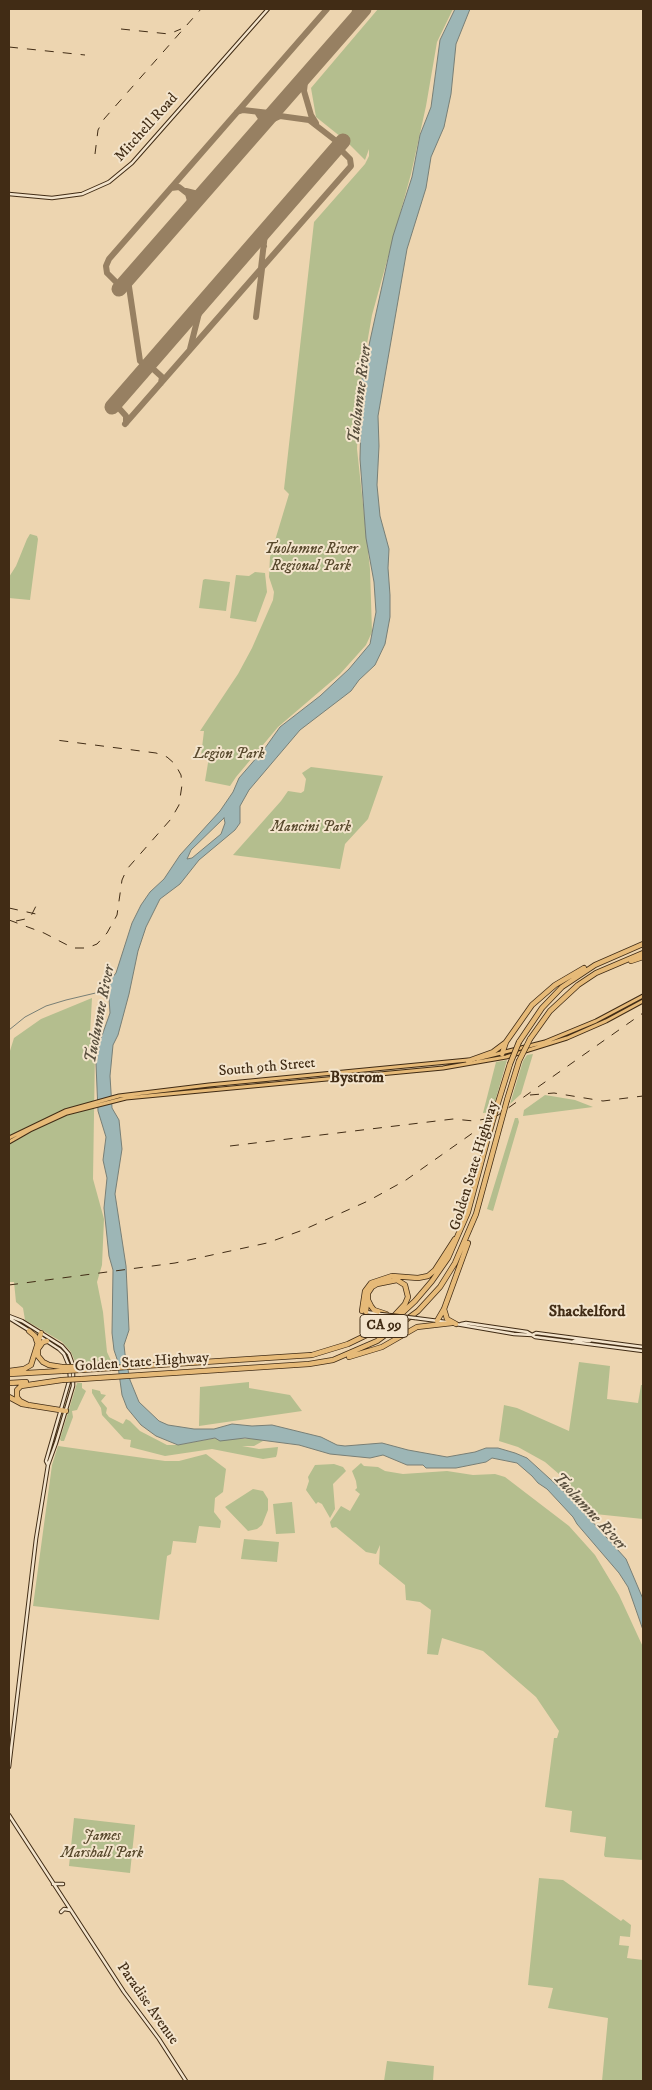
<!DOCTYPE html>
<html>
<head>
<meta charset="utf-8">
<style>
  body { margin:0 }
  #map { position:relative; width:652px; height:2090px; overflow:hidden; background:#edd5b0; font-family:"IM FELL DW Pica",serif }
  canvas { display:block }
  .frame { position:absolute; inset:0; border:10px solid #412c15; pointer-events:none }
</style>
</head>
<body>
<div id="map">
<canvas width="652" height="2090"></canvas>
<div class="frame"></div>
</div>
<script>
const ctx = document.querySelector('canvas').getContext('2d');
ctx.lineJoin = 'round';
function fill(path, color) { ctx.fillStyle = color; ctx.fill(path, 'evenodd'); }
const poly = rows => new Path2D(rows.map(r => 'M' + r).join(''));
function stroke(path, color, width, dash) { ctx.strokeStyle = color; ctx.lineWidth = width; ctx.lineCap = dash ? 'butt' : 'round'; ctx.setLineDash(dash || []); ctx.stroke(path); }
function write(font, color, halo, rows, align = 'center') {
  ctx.font = font + ' "IM FELL DW Pica",serif'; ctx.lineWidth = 4; ctx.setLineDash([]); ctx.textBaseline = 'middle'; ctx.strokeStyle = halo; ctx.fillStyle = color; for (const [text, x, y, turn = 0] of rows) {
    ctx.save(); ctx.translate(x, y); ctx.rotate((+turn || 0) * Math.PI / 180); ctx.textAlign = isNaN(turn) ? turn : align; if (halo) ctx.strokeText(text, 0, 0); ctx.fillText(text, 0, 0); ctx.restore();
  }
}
const green = poly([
  [378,9,453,9,437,42,426,106,411,174,372,315,360,384,357,449,370,569,372,632,366,645,340,674,278,727,236,777,230,786,205,781,209,757,201,756,204,731,200,731,238,674,252,648,273,600,274,592,269,577,270,557,289,494,284,489,314,222,365,164,369,156,369,149,365,160,346,141,316,117,311,88],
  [30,534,37,536,38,539,30,600,9,598,9,577,16,566,27,539],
  [255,572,265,573,267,592,256,622,230,618,236,575,249,576],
  [205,579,230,582,226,611,199,608,203,580],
  [311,767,383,776,368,819,345,844,340,869,233,855,281,801,288,791,301,793,304,791,306,779,302,773],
  [92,998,90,1034,95,1050,93,1179,104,1219,102,1265,97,1282,103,1312,107,1352,113,1365,76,1364,71,1352,62,1342,25,1320,23,1308,16,1302,14,1282,9,1282,9,1054,14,1038,41,1019],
  [533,1054,521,1094,510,1104,523,1061,527,1055],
  [507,1060,492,1112,483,1113,496,1062],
  [545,1095,575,1100,593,1107,523,1116,524,1110],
  [515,1118,518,1118,519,1122,493,1211,487,1209],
  [579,1362,610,1366,607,1399,638,1403,641,1385,643,1385,643,1519,595,1514,567,1481,545,1462,518,1447,499,1441,504,1405,517,1408,569,1431],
  [249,1382,249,1388,290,1395,302,1411,199,1426,200,1387],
  [77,1383,82,1383,82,1388,86,1391,77,1410,72,1411,73,1417,64,1441,61,1441,60,1439],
  [92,1389,100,1391,101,1394,106,1395,101,1401,107,1408,106,1413,109,1417,123,1424,126,1419,130,1421,140,1431,167,1445,178,1445,216,1438,258,1439,263,1441,254,1446,242,1446,259,1449,278,1447,277,1454,276,1457,263,1459,212,1449,165,1456,130,1447,131,1440,124,1439,102,1415,101,1408,92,1393],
  [58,1446,165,1461,179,1461,206,1454,226,1469,223,1492,215,1498,214,1512,221,1521,220,1528,199,1526,196,1543,173,1541,171,1554,167,1556,159,1620,33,1606,52,1465],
  [361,1463,364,1466,378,1467,385,1471,403,1474,447,1471,473,1475,495,1474,505,1477,569,1526,595,1555,619,1595,643,1647,643,1860,605,1857,604,1855,606,1837,570,1832,572,1811,545,1807,554,1738,557,1738,559,1731,536,1697,483,1651,442,1638,438,1655,427,1654,431,1610,420,1602,406,1600,405,1585,379,1564,380,1545,376,1554,366,1552,336,1527,332,1528,331,1526,330,1522,341,1506,350,1511,360,1494,355,1490,357,1488,356,1481,352,1471],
  [315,1465,334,1464,343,1467,346,1471,333,1484,335,1509,330,1518,322,1504,318,1502,316,1504,306,1490,309,1481,308,1477],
  [253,1489,263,1491,268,1499,268,1510,262,1525,257,1529,248,1531,225,1507],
  [292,1502,295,1533,276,1534,273,1504],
  [244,1539,279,1542,277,1562,241,1559],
  [74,1818,135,1825,130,1873,69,1866],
  [539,1878,563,1880,621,1921,623,1919,631,1925,630,1937,620,1936,619,1945,629,1946,627,1958,643,1960,643,2081,602,2081,608,2018,548,2008,553,1988,528,1985],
  [387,2061,434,2066,433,2081,384,2081]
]);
const water = poly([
  [455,9,470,9,456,44,451,94,444,127,431,157,426,188,407,249,378,416,379,446,377,485,380,516,389,549,388,568,390,595,390,617,385,644,375,665,359,680,351,691,300,730,249,790,240,806,240,823,235,830,199,860,180,884,160,899,146,927,138,951,129,994,118,1035,113,1045,110,1076,112,1108,119,1120,122,1149,115,1194,126,1266,129,1330,124,1345,125,1354,130,1380,139,1402,159,1421,168,1425,194,1429,214,1429,232,1424,252,1426,272,1425,321,1437,337,1445,345,1446,382,1443,408,1450,447,1457,475,1452,486,1448,498,1448,515,1453,527,1458,572,1499,626,1559,643,1599,643,1630,628,1587,619,1573,577,1524,573,1517,547,1489,538,1483,532,1476,517,1463,492,1458,486,1462,456,1468,426,1468,423,1465,407,1465,383,1455,370,1458,330,1454,299,1445,245,1438,220,1441,215,1438,178,1445,156,1436,141,1425,127,1408,122,1395,117,1359,114,1350,112,1333,113,1270,109,1256,104,1208,107,1178,103,1160,106,1137,98,1111,96,1064,99,1044,110,1013,108,983,116,973,132,923,141,905,150,892,164,879,180,855,220,811,233,792,239,778,265,748,280,727,320,696,349,669,370,644,376,612,374,582,366,538,360,459,362,377,393,236,412,177,420,135,431,107,440,40,455,9],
  [224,818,225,823,221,834,192,858,187,859,191,850,224,818]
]);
const stream = poly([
  [9,1030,25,1017,46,1006,66,1000,104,991,109,992]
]);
const taxiway = poly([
  [354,20,355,9],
  [309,73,305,82,304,91,311,115,316,123],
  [237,112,243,110,269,113,279,107],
  [257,112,262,120,260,128],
  [265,123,280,116,309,120,340,144],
  [171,188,179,187,188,194,190,201,187,211],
  [186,191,198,194,206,190],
  [254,243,261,241,264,246],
  [261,268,265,234,268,227],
  [128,280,140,361,145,365,151,361,151,367,162,377,161,383],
  [121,287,107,273,106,266,109,259,327,9],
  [256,317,262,269],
  [190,349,201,305],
  [118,399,117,406,126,416,126,423],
  [125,424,351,166,350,159,338,147]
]);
const runway = poly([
  [119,289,364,9],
  [112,407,343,141]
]);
const secondary = poly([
  [9,194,52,198,82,194,109,182,132,163,268,9],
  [366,1312,380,1314],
  [9,1316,22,1321,62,1346,69,1354,73,1365,73,1386,56,1443,48,1465],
  [9,1318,30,1331],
  [415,1318,446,1322],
  [456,1324,514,1334,532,1335,535,1337,643,1351],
  [461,1324,466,1323,527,1332,532,1335,536,1333,643,1347],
  [572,1342,576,1340,590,1341],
  [9,1767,36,1539,48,1465,46,1461,70,1378,69,1366,64,1354,59,1349,39,1336],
  [9,1815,124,1992,159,2039,186,2081],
  [53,1884,63,1884],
  [61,1912,64,1909,70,1910]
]);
const primary = poly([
  [477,1059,545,1042,596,1021,643,996],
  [9,1138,65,1111,119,1096,209,1085,468,1060],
  [9,1142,30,1130,67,1113,126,1098,443,1068,506,1057,567,1038,606,1021,643,1001]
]);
const motorway = poly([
  [631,961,643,957],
  [530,1039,550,1011,578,985,596,973,643,953],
  [519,1042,542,1008,562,987,595,965,643,944],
  [502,1054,506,1042,532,1005,555,985,584,968],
  [468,1061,493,1052,505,1043],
  [507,1100,519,1061],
  [497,1106,510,1064],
  [444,1309,447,1319,456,1324],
  [362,1311,365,1291,371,1283,392,1276,418,1278,428,1276,435,1270,455,1239],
  [366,1312,367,1301],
  [386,1314,374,1310,371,1306,368,1300,368,1293,372,1287,377,1284,397,1280,405,1285,408,1297,405,1304,393,1317],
  [437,1321,444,1309,468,1243],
  [29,1331,35,1336,37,1342],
  [38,1349,38,1356,43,1362,49,1365,62,1367],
  [38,1349,43,1342,47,1341],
  [349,1357,382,1347,417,1327,452,1323],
  [81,1370,312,1355,348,1344,377,1330,400,1315,415,1301,432,1281,448,1258,468,1212,487,1141],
  [9,1371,24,1369,31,1365,41,1333],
  [9,1374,62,1371],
  [81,1379,309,1364,333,1360,377,1341,418,1311,440,1287,455,1263,476,1214,498,1133],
  [9,1383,26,1382],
  [9,1397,22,1404,66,1411],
  [28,1405,20,1401,17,1397,17,1390,21,1386,62,1380]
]);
const rail = poly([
  [121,29,169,34,181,29],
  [9,47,85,55],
  [95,154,98,130,104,119,201,9],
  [9,908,36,914],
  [9,920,44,933,73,948,87,948,97,944,107,933,117,915,122,880,127,869,171,819,179,805,182,785,181,775,175,764,167,757,156,753,56,740],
  [16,921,30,918,36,906],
  [530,1095,554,1093,603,1101,643,1096],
  [230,1146,453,1119,474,1121,491,1118],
  [9,1285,175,1263,267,1243,303,1230,368,1201,406,1180,643,1013]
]);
const secondaryBridge = poly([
  [380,1314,415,1318]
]);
const motorwayBridge = poly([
  [519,1061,530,1039],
  [510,1064,519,1042],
  [498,1133,507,1100],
  [487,1141,497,1106],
  [62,1367,80,1367],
  [62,1371,81,1370],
  [62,1380,81,1379]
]);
const shields = [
  [384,1326,48]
];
const shieldNames = [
  ["CA 99",384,1326]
];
const streetNames = [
  ["Mitchell Road",147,128,-48],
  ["South 9th Street",267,1068,-5],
  ["Golden State Highway",475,1166,-73],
  ["Golden State Highway",142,1363,-4],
  ["Paradise Avenue",147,2004,55]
];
const parkNames = [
  ["Tuolumne River",311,550],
  ["Regional Park",311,567],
  ["Legion Park",229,755],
  ["Mancini Park",311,828],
  ["James",102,1837],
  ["Marshall Park",102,1854]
];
const waterNames = [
  ["Tuolumne River",361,394,-83],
  ["Tuolumne River",101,1014,-79],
  ["Tuolumne River",589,1512,47]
];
const neighbourhoodNames = [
  ["Bystrom",357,1079],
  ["Shackelford",587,1313]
];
fill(green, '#b4be8e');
fill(water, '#9db6b6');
stroke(water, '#787f76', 1);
stroke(stream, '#787f76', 1);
stroke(taxiway, '#978062', 6);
stroke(runway, '#978062', 15);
stroke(secondary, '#412c15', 4.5);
stroke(primary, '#412c15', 5);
stroke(motorway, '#412c15', 6);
stroke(secondary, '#f3e4cc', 2.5);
stroke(primary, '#e6ba78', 3);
stroke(motorway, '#e6ba78', 4.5);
stroke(rail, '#412c15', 1, [9, 9]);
stroke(secondaryBridge, '#412c15', 4.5, []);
stroke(motorwayBridge, '#412c15', 6, []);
stroke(secondaryBridge, '#f3e4cc', 2.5);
stroke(motorwayBridge, '#e6ba78', 4.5);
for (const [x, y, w] of shields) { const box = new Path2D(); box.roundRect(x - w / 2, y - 11.5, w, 23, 4); ctx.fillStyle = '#f3e4cc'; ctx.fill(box); stroke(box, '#412c15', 1); }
write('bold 14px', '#412c15', null, shieldNames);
write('15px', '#412c15', '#f3e4cc', streetNames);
write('italic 15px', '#58492d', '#f3e4cc', parkNames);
write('italic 16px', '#584e3d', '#f3e4cc', waterNames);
write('bold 16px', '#412c15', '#f3e4cc', neighbourhoodNames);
</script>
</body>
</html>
